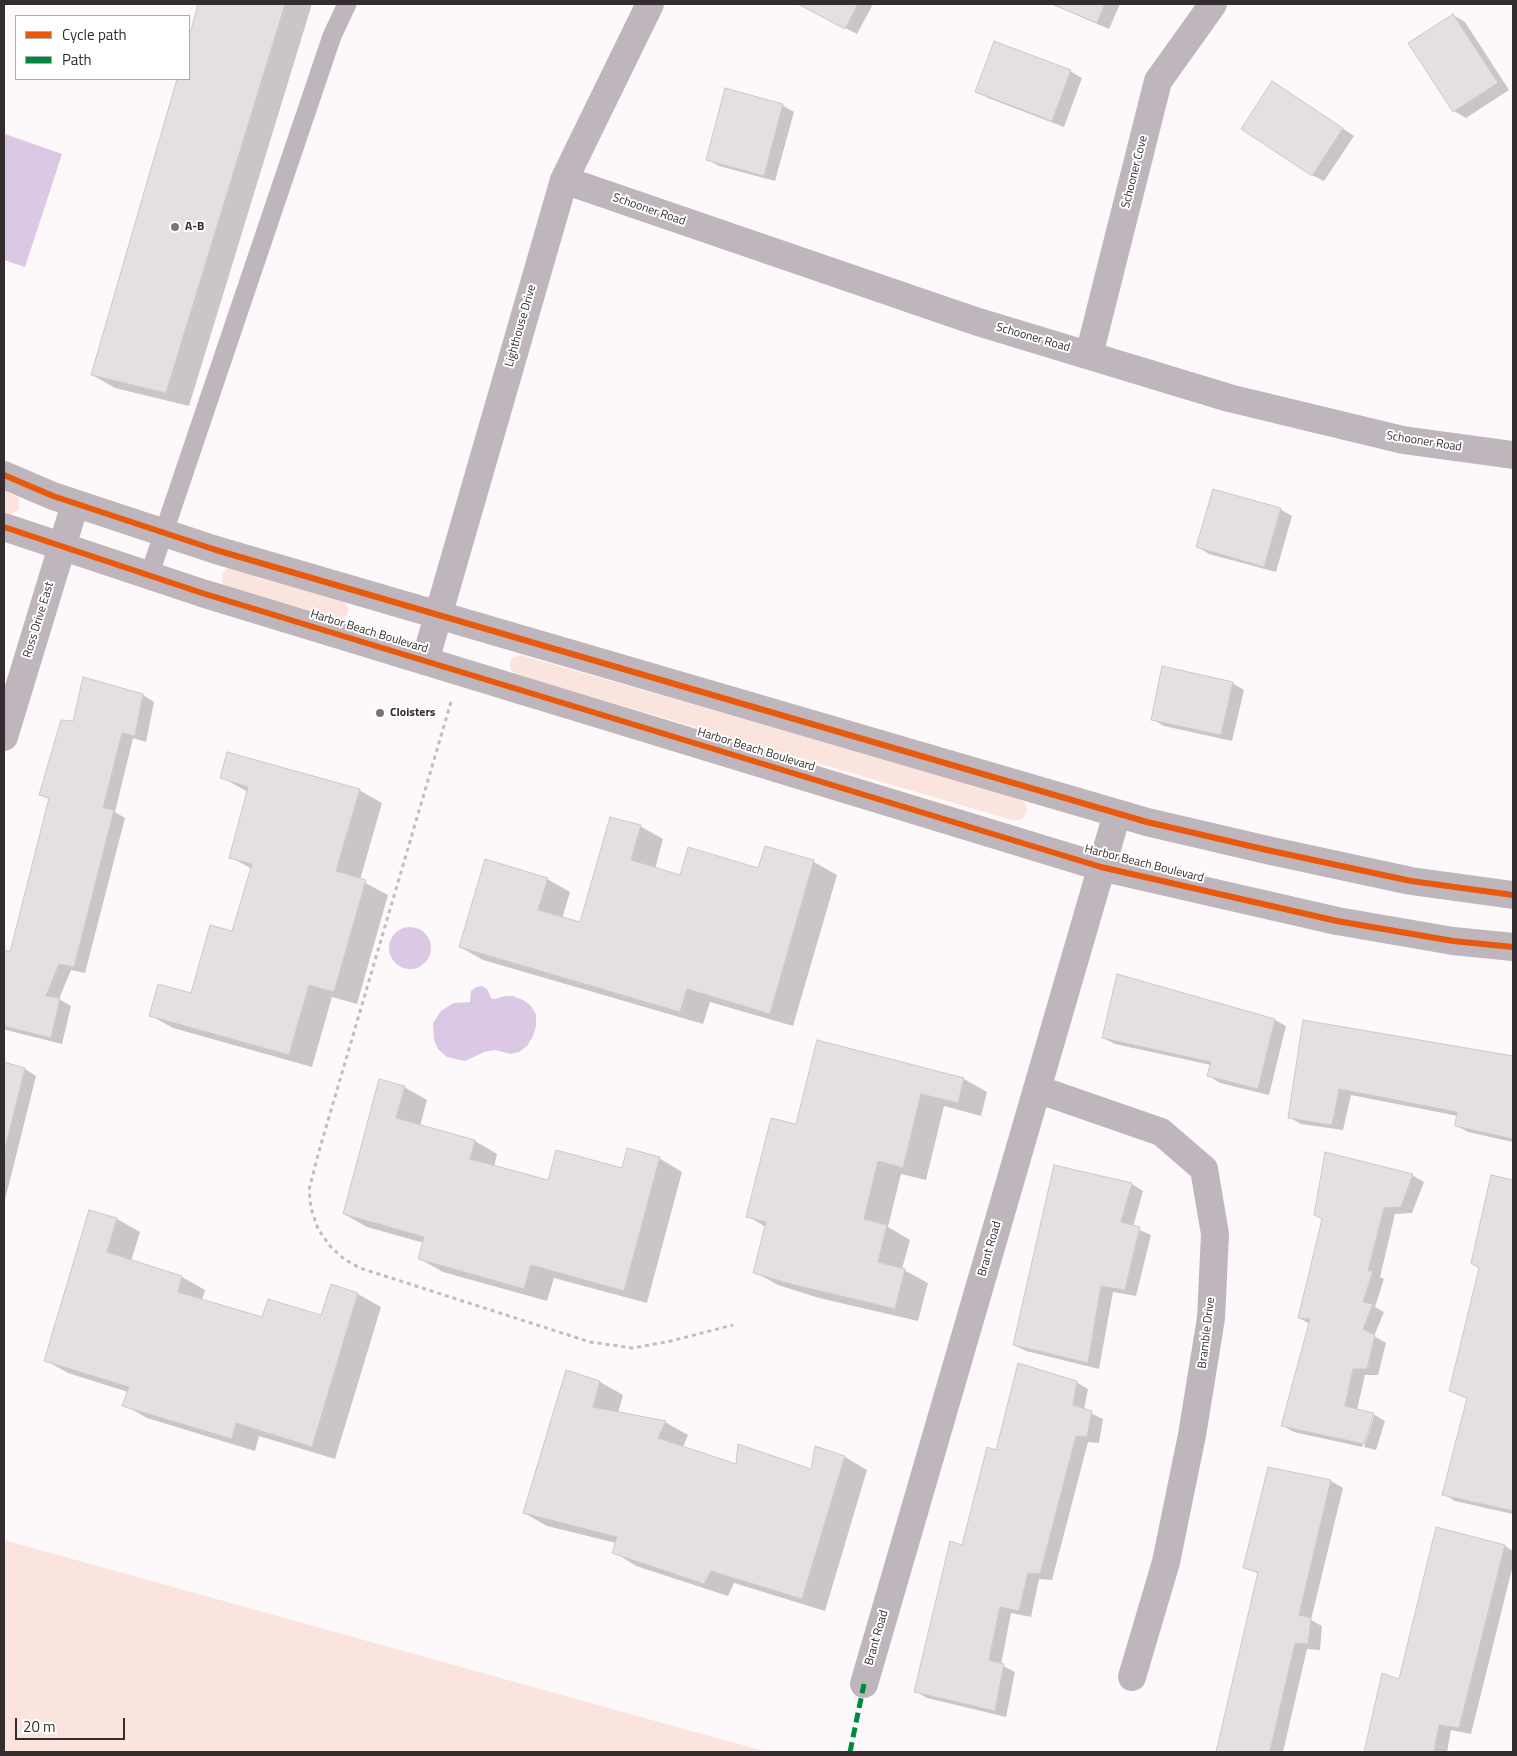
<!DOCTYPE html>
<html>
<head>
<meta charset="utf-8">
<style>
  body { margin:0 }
  #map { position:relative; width:1517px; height:1756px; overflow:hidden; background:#fdf8fa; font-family:"Titillium Web",sans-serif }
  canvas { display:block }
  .frame { position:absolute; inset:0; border:5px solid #332d2f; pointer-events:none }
  .legend { position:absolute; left:15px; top:15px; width:175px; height:65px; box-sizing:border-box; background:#fff; border:1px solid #adabac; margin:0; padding:6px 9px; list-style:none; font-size:15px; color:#332d2f }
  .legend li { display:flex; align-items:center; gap:10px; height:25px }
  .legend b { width:25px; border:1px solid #adabac }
  .scale { position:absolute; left:15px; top:1718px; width:110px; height:22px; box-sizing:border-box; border:2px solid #332d2f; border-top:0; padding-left:6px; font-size:15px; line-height:18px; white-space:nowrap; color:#332d2f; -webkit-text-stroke:4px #fff; paint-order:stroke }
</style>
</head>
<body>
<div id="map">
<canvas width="1517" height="1756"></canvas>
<div class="frame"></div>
<ul class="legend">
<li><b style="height:6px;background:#e8590c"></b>Cycle path</li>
<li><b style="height:6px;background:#00873e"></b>Path</li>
</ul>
<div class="scale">20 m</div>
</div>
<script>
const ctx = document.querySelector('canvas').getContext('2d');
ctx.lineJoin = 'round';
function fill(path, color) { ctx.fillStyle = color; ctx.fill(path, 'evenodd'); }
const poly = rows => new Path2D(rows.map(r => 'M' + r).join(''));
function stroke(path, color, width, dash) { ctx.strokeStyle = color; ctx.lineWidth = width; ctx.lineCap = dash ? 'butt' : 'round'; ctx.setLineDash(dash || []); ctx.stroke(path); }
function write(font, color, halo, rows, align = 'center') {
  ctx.font = font + ' "Titillium Web",sans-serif'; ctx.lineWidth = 4; ctx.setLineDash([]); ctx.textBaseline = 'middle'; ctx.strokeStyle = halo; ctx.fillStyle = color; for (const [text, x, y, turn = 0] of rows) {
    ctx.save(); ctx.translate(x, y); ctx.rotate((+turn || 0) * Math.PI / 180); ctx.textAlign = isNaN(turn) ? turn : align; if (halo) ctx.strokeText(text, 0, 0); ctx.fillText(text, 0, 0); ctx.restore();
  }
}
const green = poly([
  [4,490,19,498,19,509,12,514,4,513],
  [230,568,343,601,348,607,348,613,345,618,339,622,223,587,222,576,226,569],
  [520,655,1017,797,1025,803,1027,811,1024,817,1020,820,1012,820,531,679,513,672,511,670,510,667,511,659],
  [4,1540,767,1752,4,1752]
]);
const water = poly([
  [5,134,62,154,25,267,4,260,4,139],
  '389 948a21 21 0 1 1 42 0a21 21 0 1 1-42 0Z',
  [482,986,487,989,491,998,495,999,505,996,513,996,523,1000,531,1006,536,1014,536,1026,533,1036,527,1046,519,1052,511,1054,495,1050,484,1052,465,1061,447,1057,438,1049,434,1040,433,1023,441,1011,447,1007,454,1003,470,1002,471,991,476,987]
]);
const shadow = poly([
  [200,4,312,4,189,406,115,388,92,375,178,79,189,79,189,41],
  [800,4,873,4,857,34],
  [1051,4,1120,4,1109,29],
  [1453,15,1465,22,1509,90,1466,118,1454,111],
  [1070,71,1082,78,1064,127,988,98,976,91],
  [1273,82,1354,136,1324,181,1312,175],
  [782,105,794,112,775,181,719,166,707,159],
  [1280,509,1292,516,1276,572,1209,554,1198,547],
  [1232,683,1244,690,1232,741,1164,726,1152,719],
  [143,695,154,702,146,742,133,738,115,812,125,818,85,973,71,970,59,999,71,1006,62,1044,6,1030,4,1028,4,952,11,954,50,800,41,794,74,722],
  [221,777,359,790,382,803,360,880,388,895,357,1004,332,997,312,1067,173,1028,150,1015,192,995,233,933,252,869,230,857,248,792],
  [640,826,663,839,655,869,681,876,759,870,766,847,814,862,837,875,793,1026,710,1002,703,1024,483,960,460,947,547,879,570,892,562,919,580,924],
  [1118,976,1275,1020,1286,1026,1269,1095,1220,1083,1209,1076,1211,1065,1115,1044,1103,1038],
  [1304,1022,1513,1058,1513,1142,1468,1132,1457,1126,1458,1116,1351,1095,1343,1130,1301,1124,1289,1117],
  [818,1042,964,1079,987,1092,981,1116,944,1106,926,1180,901,1174,888,1227,910,1240,902,1269,928,1283,918,1321,819,1298,778,1285,755,1272,766,1227,747,1216,797,1126],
  [4,1064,25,1069,36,1076,4,1204],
  [404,1087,427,1100,420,1126,475,1141,497,1154,494,1167,549,1182,623,1170,659,1158,682,1172,647,1303,554,1278,547,1301,443,1272,420,1259,424,1243,367,1227,344,1214],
  [1055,1166,1132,1184,1143,1191,1133,1227,1151,1235,1136,1296,1113,1292,1099,1369,1026,1351,1014,1345],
  [1412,1175,1424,1182,1412,1213,1395,1214,1380,1277,1384,1279,1375,1307,1384,1312,1374,1336,1386,1343,1378,1375,1365,1375,1357,1410,1373,1414,1385,1421,1376,1450,1364,1447,1374,1416,1372,1416,1362,1447,1294,1432,1283,1426,1310,1324,1299,1318,1323,1219],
  [1492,1176,1513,1181,1513,1514,1455,1501,1444,1494,1468,1399,1451,1391,1481,1267],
  [90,1211,117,1219,140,1232,131,1261,182,1277,205,1290,202,1300,263,1319,322,1317,332,1285,358,1294,381,1307,335,1459,259,1436,255,1451,147,1418,124,1405,128,1392,68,1373,45,1360],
  [566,1372,600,1382,623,1395,618,1413,665,1422,688,1435,683,1447,737,1465,812,1471,845,1457,867,1470,825,1611,734,1583,728,1596,636,1566,614,1552,616,1543,547,1526,524,1513],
  [1076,1382,1088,1389,1084,1410,1103,1419,1099,1443,1088,1442,1052,1580,1039,1579,1031,1617,1011,1613,1001,1665,1015,1672,1006,1717,927,1698,915,1691,963,1547,997,1452],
  [1269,1468,1331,1481,1343,1488,1311,1620,1322,1626,1320,1650,1307,1649,1283,1752,1217,1752,1259,1574,1244,1567],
  [1505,1546,1513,1551,1513,1565,1471,1734,1451,1730,1447,1752,1366,1752,1383,1675,1400,1681]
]);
const building = poly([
  [198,4,285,4,166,393,91,375,177,79,189,79,189,37,198,4],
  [798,4,858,4,845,29,798,4],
  [1052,4,1105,4,1097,23,1052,4],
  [1453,14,1498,83,1453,112,1408,43,1453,14],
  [994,41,1071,70,1052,121,975,92,994,41],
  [1272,81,1343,128,1312,176,1241,129,1272,81],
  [725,88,783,104,764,176,706,160,725,88],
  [1213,489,1281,508,1264,567,1196,547,1213,489],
  [1162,666,1233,682,1221,735,1151,720,1162,666],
  [83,677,143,694,135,736,122,733,103,808,114,810,74,967,59,964,46,996,60,998,51,1038,4,1026,4,950,10,952,49,798,39,795,61,720,73,721,83,677],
  [227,752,360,789,336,871,366,880,334,992,309,985,289,1055,149,1016,158,984,191,993,210,925,232,931,252,864,229,858,248,787,220,778,227,752],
  [610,817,641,825,631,860,680,875,688,847,758,868,765,846,814,860,770,1014,687,989,680,1012,459,947,485,859,548,878,538,910,580,922,610,817],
  [1117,974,1275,1019,1258,1089,1207,1076,1211,1062,1102,1038,1117,974],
  [1303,1020,1513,1056,1513,1139,1455,1126,1457,1112,1339,1089,1332,1125,1288,1118,1303,1020],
  [817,1040,964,1078,958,1103,921,1094,903,1168,878,1161,864,1219,887,1225,878,1262,905,1269,895,1309,795,1285,753,1273,766,1222,746,1217,771,1118,796,1124,817,1040],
  [4,1062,25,1068,4,1153,4,1062],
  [379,1079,405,1086,396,1118,475,1140,470,1159,548,1180,556,1150,622,1168,627,1148,660,1157,624,1291,531,1265,524,1289,418,1259,424,1237,343,1214,379,1079],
  [1325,1152,1413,1174,1401,1207,1384,1208,1368,1271,1373,1271,1363,1302,1373,1304,1363,1329,1375,1335,1367,1369,1353,1369,1345,1406,1374,1413,1364,1444,1281,1426,1310,1319,1298,1318,1322,1219,1314,1215,1325,1152],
  [1054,1165,1132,1183,1121,1222,1140,1227,1125,1290,1101,1286,1088,1363,1013,1345,1054,1165],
  [1491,1175,1513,1180,1513,1511,1442,1495,1467,1398,1449,1391,1479,1268,1471,1263,1491,1175],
  [89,1210,117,1218,107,1252,182,1276,178,1292,262,1317,268,1299,321,1315,331,1284,358,1293,312,1447,236,1423,232,1439,122,1406,129,1387,44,1361,89,1210],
  [1018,1363,1077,1381,1073,1405,1092,1411,1087,1437,1076,1436,1040,1574,1028,1573,1019,1611,1000,1607,989,1660,1004,1664,995,1711,914,1692,950,1541,962,1545,987,1447,996,1450,1018,1363],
  [566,1370,600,1381,593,1407,666,1421,658,1438,736,1464,738,1444,811,1469,815,1446,845,1456,802,1599,711,1571,704,1584,612,1553,617,1537,523,1513,566,1370],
  [1268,1467,1331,1480,1299,1615,1311,1618,1308,1644,1295,1643,1270,1751,1282,1752,1216,1752,1258,1572,1243,1568,1268,1467],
  [1436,1527,1505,1545,1459,1728,1439,1725,1434,1752,1364,1752,1382,1673,1399,1679,1436,1527]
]);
const path = poly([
  [451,702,319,1151,309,1190,311,1208,318,1229,330,1246,344,1259,360,1268,590,1342,633,1348,671,1341,733,1325]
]);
const service = poly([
  [149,576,332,36,347,4]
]);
const minor = poly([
  [564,180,975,321,1229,398,1403,440,1513,455],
  [1089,355,1158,81,1213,4],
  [425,661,564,180,650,4],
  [4,737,75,504],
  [1037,1089,1161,1132,1204,1169,1215,1234,1211,1318,1192,1435,1166,1562,1132,1677],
  [864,1684,1117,814]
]);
const tertiary = poly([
  [4,475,53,496,216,550,1147,822,1267,850,1411,881,1513,895],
  [4,527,202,593,1101,867,1337,921,1453,941,1513,947]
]);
const quiet = poly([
  [850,1752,864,1684]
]);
const cycleway = poly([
  [4,475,53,496,216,550,1147,822,1267,850,1411,881,1513,895],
  [4,527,202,593,1101,867,1337,921,1453,941,1513,947]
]);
const markers = [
  [175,227,5,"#7a7476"],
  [380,713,5,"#7a7476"]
];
const streetNames = [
  ["Schooner Cove",1135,172,-76],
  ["Schooner Road",649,210,19],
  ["Lighthouse Drive",521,326,-74],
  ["Schooner Road",1033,338,16],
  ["Schooner Road",1424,442,9],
  ["Ross Drive East",39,620,-73],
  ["Harbor Beach Boulevard",369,632,17],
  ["Harbor Beach Boulevard",756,750,17],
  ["Harbor Beach Boulevard",1144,864,14],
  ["Brant Road",990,1249,-74],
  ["Bramble Drive",1207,1333,-83],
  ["Brant Road",877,1638,-74]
];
const poiNames = [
  ["A-B",185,227],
  ["Cloisters",390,713]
];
fill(green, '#fce4de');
fill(water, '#dbc8e4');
fill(shadow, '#0003');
fill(building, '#e5dfe0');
stroke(building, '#cdc8c9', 1);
stroke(path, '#c2bbbf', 3, [4, 4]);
stroke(service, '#bfb5bc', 19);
stroke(minor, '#bfb5bc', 28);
stroke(tertiary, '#bfb5bc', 28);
stroke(quiet, '#00873e', 5, [10, 5]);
stroke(cycleway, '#e8590c', 6);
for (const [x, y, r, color] of markers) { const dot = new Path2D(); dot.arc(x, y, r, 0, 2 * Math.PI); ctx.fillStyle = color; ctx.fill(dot); stroke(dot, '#fff', 2); }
write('12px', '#332d2f', '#fff', streetNames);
write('bold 12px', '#332d2f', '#fff', poiNames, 'left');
</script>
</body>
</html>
